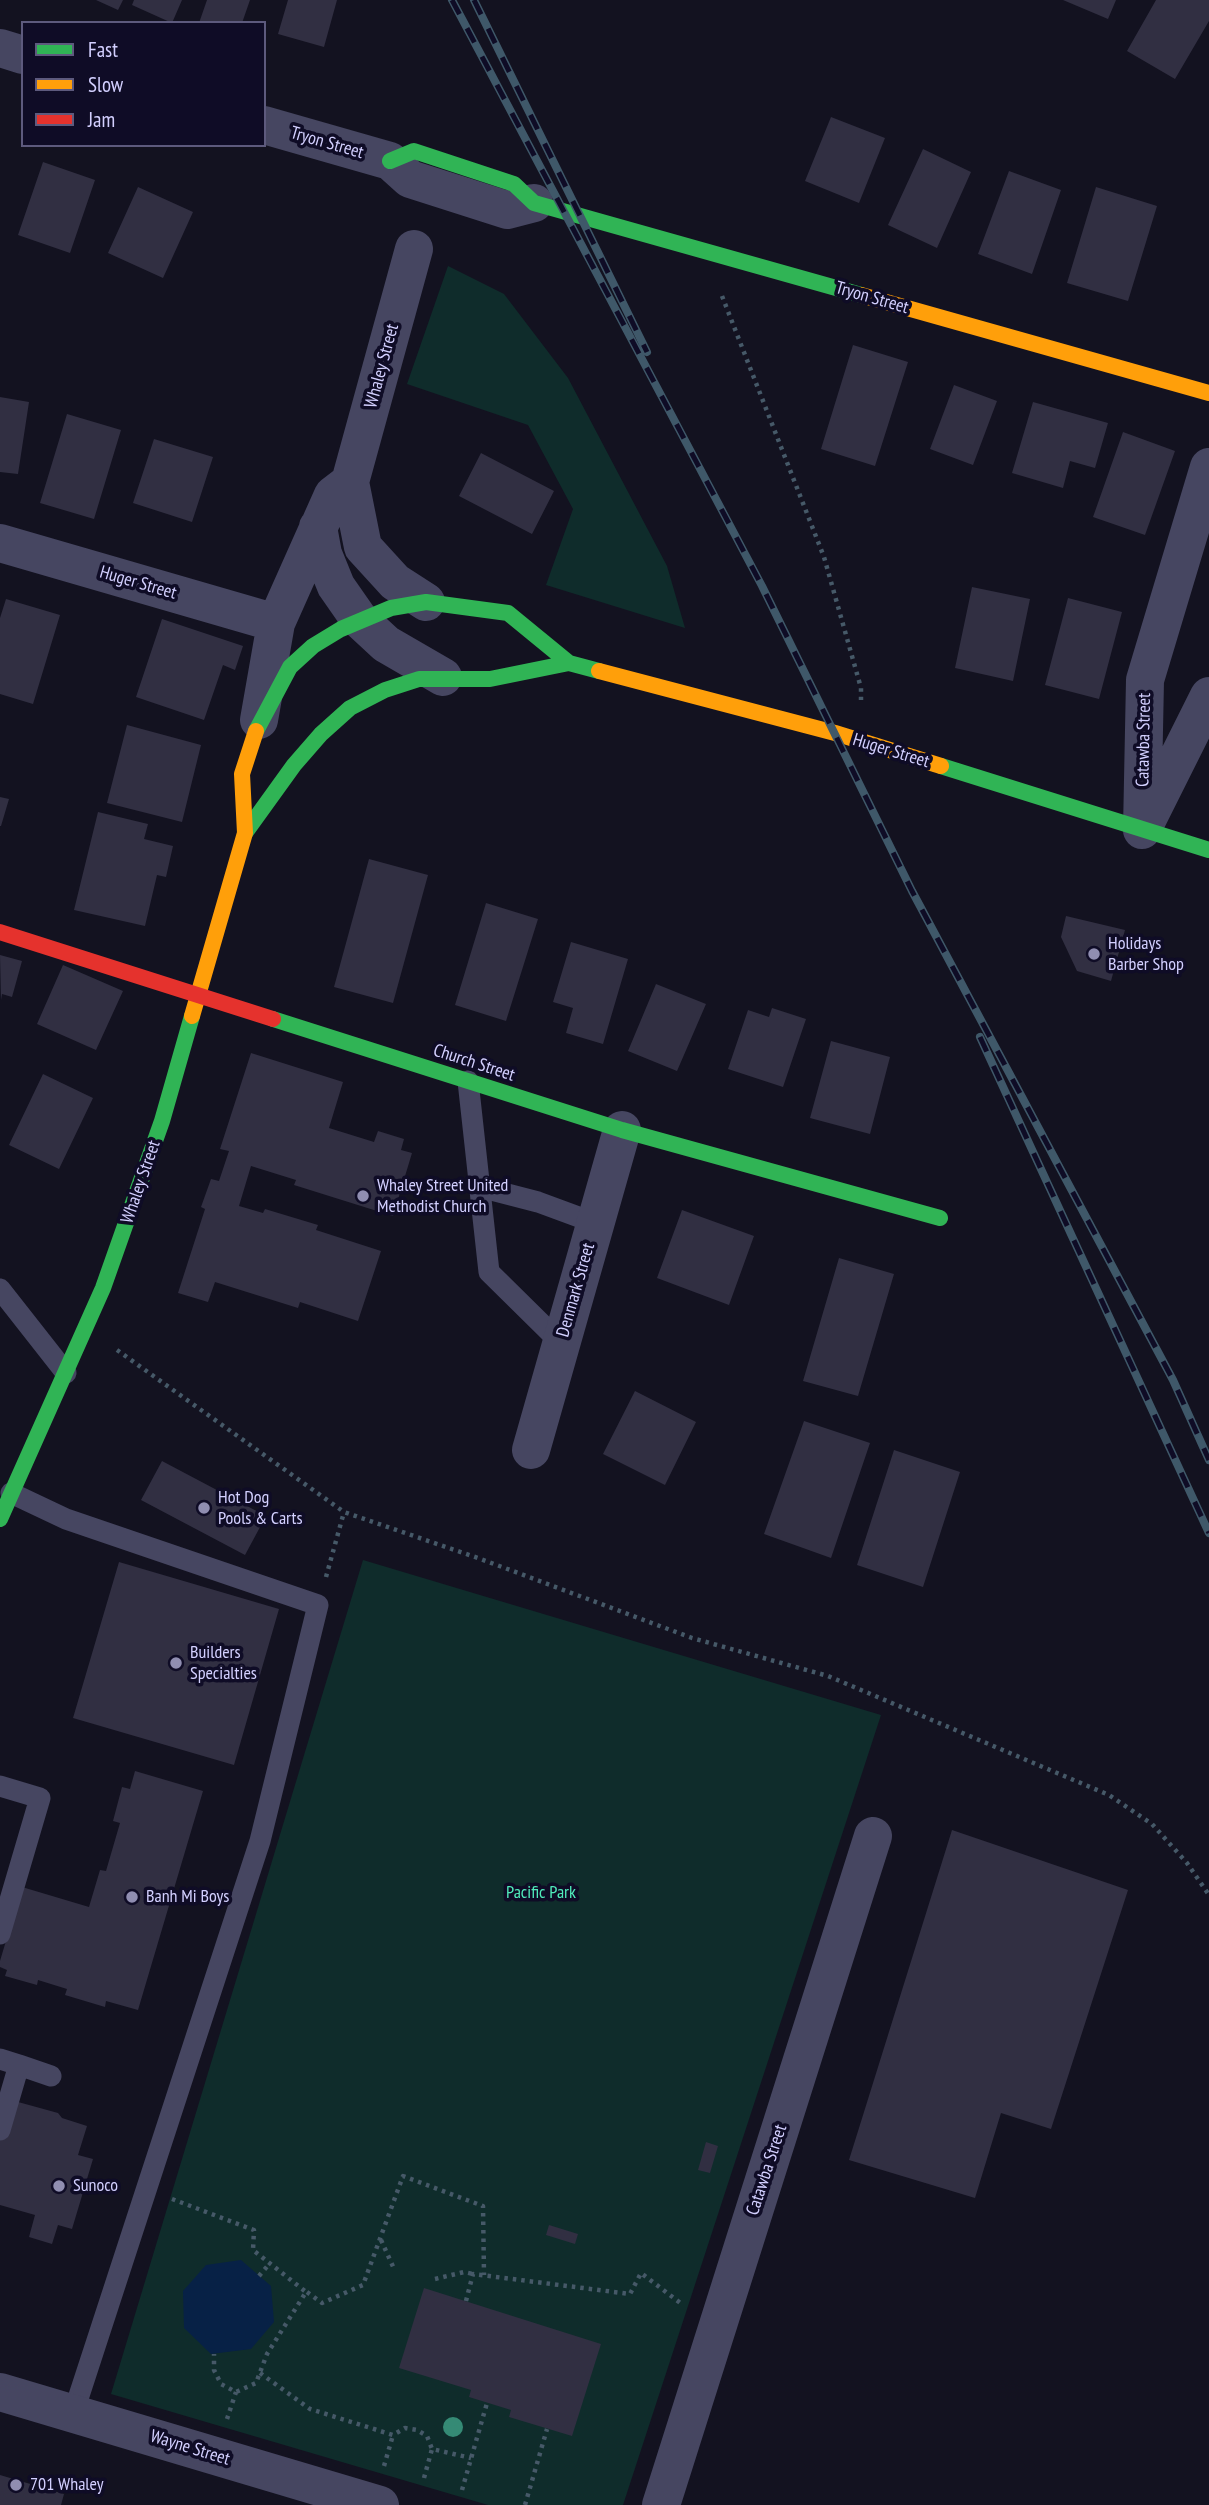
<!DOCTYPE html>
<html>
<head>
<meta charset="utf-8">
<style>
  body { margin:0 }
  #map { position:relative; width:1209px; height:2505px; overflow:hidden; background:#131220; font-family:"PT Sans Narrow",sans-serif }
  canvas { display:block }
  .legend { position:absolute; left:21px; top:21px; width:245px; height:126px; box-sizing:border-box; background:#0f0c26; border:2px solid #5d5a7d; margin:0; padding:9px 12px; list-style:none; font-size:21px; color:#d3d0ff }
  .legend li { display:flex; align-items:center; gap:14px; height:35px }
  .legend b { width:35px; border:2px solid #5d5a7d }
</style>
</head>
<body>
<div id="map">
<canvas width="1209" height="2505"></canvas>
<ul class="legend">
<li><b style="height:9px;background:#30b455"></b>Fast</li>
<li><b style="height:9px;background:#ff9f0a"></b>Slow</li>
<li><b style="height:9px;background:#e5322d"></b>Jam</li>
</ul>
</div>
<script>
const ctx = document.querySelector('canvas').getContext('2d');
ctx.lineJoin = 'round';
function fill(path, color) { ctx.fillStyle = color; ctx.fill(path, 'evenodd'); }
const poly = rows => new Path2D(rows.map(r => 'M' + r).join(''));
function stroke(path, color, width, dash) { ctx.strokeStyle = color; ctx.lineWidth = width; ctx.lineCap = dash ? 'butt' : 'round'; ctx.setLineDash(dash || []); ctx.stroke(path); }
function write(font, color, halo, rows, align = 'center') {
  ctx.font = font + ' "PT Sans Narrow",sans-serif'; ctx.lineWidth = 7; ctx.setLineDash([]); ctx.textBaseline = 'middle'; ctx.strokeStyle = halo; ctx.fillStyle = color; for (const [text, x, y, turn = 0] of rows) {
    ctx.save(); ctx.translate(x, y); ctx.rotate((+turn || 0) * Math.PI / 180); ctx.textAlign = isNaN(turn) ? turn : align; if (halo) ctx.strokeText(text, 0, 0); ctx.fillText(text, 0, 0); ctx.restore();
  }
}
const green = poly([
  [448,266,504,294,568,378,667,566,685,628,546,585,573,509,528,425,407,384],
  [363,1560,881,1715,623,2505,488,2505,111,2394]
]);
const water = poly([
  [241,2260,271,2286,274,2322,251,2349,211,2354,184,2328,183,2291,206,2265]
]);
const building = poly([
  [96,0,123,0,118,10],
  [134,0,182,0,172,23,132,5],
  [207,0,250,0,242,23,199,23],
  [288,0,337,0,324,47,278,34],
  [1063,0,1116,0,1108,19],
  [1156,0,1209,0,1209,21,1175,79,1127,51],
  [831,117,885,138,859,203,805,181],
  [923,149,971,172,937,248,888,225],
  [43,162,95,180,70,253,18,235],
  [1009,171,1061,190,1032,274,978,254],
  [138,187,193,212,163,278,108,253],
  [1096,187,1157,206,1128,301,1067,283],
  [853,345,908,362,875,466,821,449],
  [954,385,997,401,973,465,930,449],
  [0,397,29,402,18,474,0,472],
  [1033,402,1108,423,1095,468,1070,461,1063,488,1012,473],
  [67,414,121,430,94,519,40,503],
  [1123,432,1175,451,1145,535,1093,517],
  [154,439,213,457,192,522,133,503],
  [481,453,554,491,532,534,459,496],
  [972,587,1030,599,1013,681,955,668],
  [1068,598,1122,612,1099,699,1045,685],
  [6,599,60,615,33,704,0,694,0,618],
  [162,619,243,646,235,670,223,665,204,720,136,697],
  [127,725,201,745,182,822,107,803],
  [0,797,9,799,1,826,0,826],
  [98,812,148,824,144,839,173,846,166,877,157,875,145,926,74,910],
  [369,859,428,875,393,1003,334,987],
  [486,903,538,919,506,1021,455,1005],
  [1066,916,1125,930,1111,981,1077,971,1061,937],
  [571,942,628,959,603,1044,566,1033,573,1008,553,1002],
  [0,955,22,961,12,997,2,994,1,1000],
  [63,965,123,991,96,1050,37,1024],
  [656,984,706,1004,677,1071,628,1051],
  [772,1008,806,1019,783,1087,728,1069,748,1010,769,1017],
  [831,1041,890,1057,870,1134,810,1118],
  [251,1053,343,1082,329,1128,374,1142,378,1131,404,1139,401,1150,412,1153,393,1216,294,1185,296,1180,251,1166,239,1206,263,1213,265,1209,318,1225,316,1230,381,1251,358,1321,300,1302,298,1308,215,1282,208,1302,178,1293,205,1209,201,1207,211,1179,219,1181,229,1151,220,1149],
  [43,1074,93,1098,59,1169,9,1145],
  [682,1210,754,1236,729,1305,657,1278],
  [839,1258,894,1274,858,1396,803,1381],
  [635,1391,696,1422,665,1485,603,1454],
  [804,1421,870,1443,831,1558,764,1534],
  [894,1450,960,1472,923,1587,857,1565],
  [162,1461,266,1516,245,1555,141,1500],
  [119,1562,279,1609,234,1765,73,1718],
  [135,1771,203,1791,138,2010,106,2001,105,2007,65,1995,67,1989,38,1980,37,1985,5,1976,7,1970,0,1967,0,1961,22,1887,89,1907,100,1870,106,1871,120,1823,113,1821,122,1787,130,1789],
  [952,1830,1128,1890,1051,2129,1001,2113,975,2198,849,2160],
  [0,2097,58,2113,62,2118,87,2126,78,2155,93,2159,72,2229,58,2225,52,2244,29,2237,35,2215,0,2205],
  [706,2142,718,2146,710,2173,698,2170],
  [549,2225,578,2234,575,2244,546,2235],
  [424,2288,601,2344,572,2436,509,2417,511,2410,469,2397,471,2390,399,2368],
  [0,2475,64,2494,61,2505,0,2505]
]);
const path = poly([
  [722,296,824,557,861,688,861,700],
  [117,1350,344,1512,478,1558,692,1638,828,1676,1109,1795,1152,1824,1187,1863,1209,1895],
  [326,1577,344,1512],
  [172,2199,254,2230,253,2250,306,2292,267,2354,256,2383,236,2392,221,2384,214,2370,214,2354],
  [381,2240,395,2271],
  [259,2276,270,2263],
  [435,2279,464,2272,473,2274],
  [307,2292,322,2303,363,2285,403,2176,483,2206,484,2275],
  [466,2301,473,2274,630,2294,641,2273,683,2305],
  [260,2373,310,2409,393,2435,405,2428,417,2430,427,2436,432,2449],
  [227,2419,236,2392],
  [384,2466,393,2435],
  [424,2478,432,2449,471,2458],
  [462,2490,487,2403],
  [525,2505,547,2429]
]);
const lane = poly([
  [468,1081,489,1272,561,1343],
  [480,1187,538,1202,595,1223],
  [0,1289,66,1373],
  [11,1493,66,1519,318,1605,260,1841,73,2414],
  [0,1786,40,1798,0,1934],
  [0,2059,19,2065,0,2130],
  [19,2065,51,2076]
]);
const street = poly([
  [0,48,23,55],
  [264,125,390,161,410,179,507,210,534,203],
  [414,249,350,482,363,547,395,582,426,602],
  [318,527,323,554,336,586,359,619,386,644,443,677],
  [0,543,276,623],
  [259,720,276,623,333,495,350,482],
  [1146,822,1209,696],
  [1142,830,1145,680,1209,467],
  [531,1450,622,1130],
  [0,2392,380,2505],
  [661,2505,873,1836]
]);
const fast = poly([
  [390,161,414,151,514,184,534,203,861,295],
  [256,731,290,667,313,646,341,629,391,608,426,602,508,613,569,663,599,671],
  [941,766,1209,850],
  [245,833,294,765,321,734,350,708,385,690,419,679,490,679,569,663],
  [273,1019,622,1130,940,1218],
  [0,1519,103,1288,162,1121,192,1016]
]);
const slow = poly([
  [861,295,1209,393],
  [599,671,835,733,941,766],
  [192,1016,245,833,242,774,256,731]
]);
const jam = poly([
  [0,932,273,1019]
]);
const rail = poly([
  [452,0,762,586,912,891,1173,1380,1209,1460],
  [474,0,647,352],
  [980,1037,1209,1533]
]);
const trees = [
  [453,2427]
];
const markers = [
  [1094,954,7,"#908eb1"],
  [363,1196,7,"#908eb1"],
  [204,1508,7,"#908eb1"],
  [176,1663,7,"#908eb1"],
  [132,1897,7,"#908eb1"],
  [59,2186,7,"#908eb1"],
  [16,2485,7,"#908eb1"]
];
const streetNames = [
  ["Tryon Street",327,143,16],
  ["Tryon Street",872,298,16],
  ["Whaley Street",382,366,-75],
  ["Huger Street",138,583,16],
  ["Catawba Street",1144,740,-89],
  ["Huger Street",891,751,17],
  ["Church Street",474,1063,18],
  ["Whaley Street",141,1182,-71],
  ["Denmark Street",576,1290,-74],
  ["Catawba Street",767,2170,-72],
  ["Wayne Street",190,2448,17]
];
const poiNames = [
  ["Holidays",1108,944],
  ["Barber Shop",1108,965],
  ["Whaley Street United",377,1186],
  ["Methodist Church",377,1207],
  ["Hot Dog",218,1498],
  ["Pools & Carts",218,1519],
  ["Builders",190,1653],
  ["Specialties",190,1674],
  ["Banh Mi Boys",146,1897],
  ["Sunoco",73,2186],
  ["701 Whaley",30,2485]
];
const parkNames = [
  ["Pacific Park",541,1893]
];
fill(green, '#0f2c2b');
fill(water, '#072146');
fill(building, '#312f42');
stroke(path, '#465968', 4.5, [3.5, 5]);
stroke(lane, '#464661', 21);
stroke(street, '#464661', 38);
stroke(fast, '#30b455', 16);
stroke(slow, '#ff9f0a', 16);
stroke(jam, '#e5322d', 16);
stroke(rail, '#3f5869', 8);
stroke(rail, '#0f0c26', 5, [16]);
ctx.fillStyle = '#358a75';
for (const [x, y] of trees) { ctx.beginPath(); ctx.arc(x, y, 10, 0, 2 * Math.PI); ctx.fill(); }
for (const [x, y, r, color] of markers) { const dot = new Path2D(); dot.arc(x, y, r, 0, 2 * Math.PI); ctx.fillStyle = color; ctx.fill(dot); stroke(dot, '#0f0c26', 2.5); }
write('18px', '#d3d0ff', '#0f0c26', streetNames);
write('18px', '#d3d0ff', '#0f0c26', poiNames, 'left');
write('18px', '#50ecbb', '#0f0c26', parkNames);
</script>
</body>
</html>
